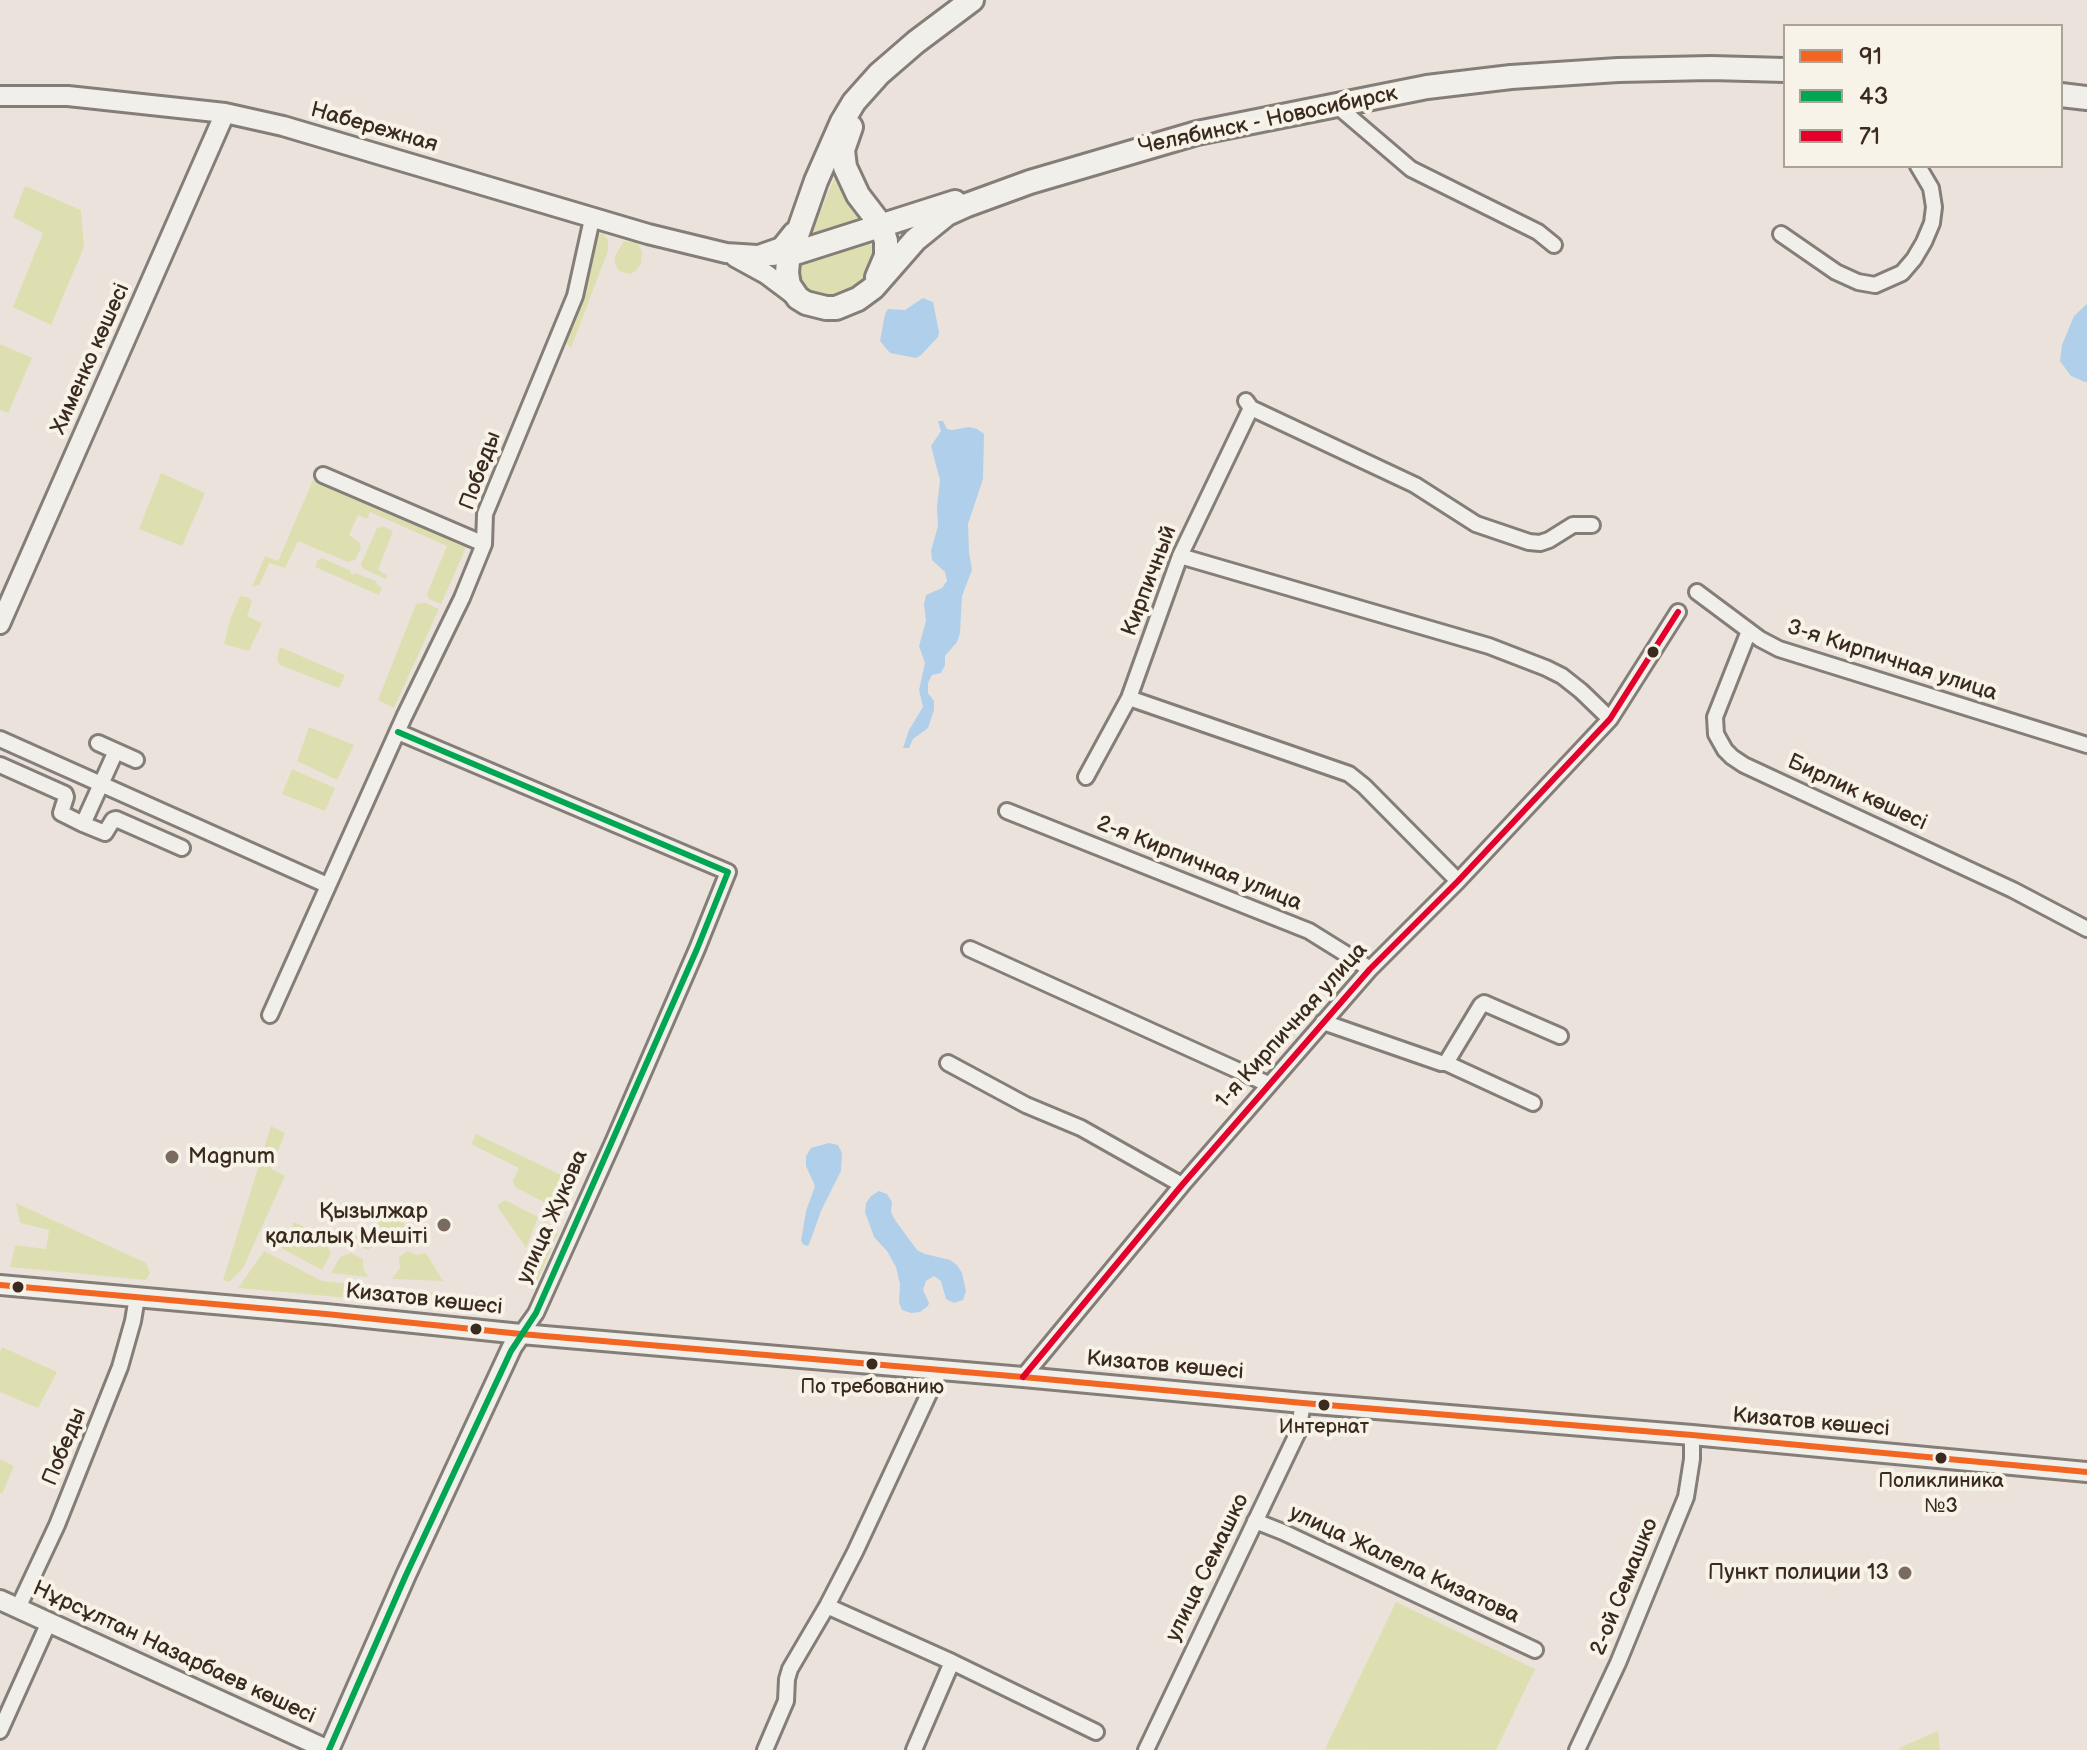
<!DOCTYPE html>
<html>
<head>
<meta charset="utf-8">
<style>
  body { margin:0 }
  #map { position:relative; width:2087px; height:1750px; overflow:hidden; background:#ebe3db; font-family:"Balsamiq Sans",sans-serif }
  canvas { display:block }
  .legend { position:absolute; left:1783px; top:24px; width:280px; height:144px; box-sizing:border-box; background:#f7f3e8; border:2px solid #aca397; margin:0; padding:10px 14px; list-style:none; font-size:24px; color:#3b2a1e }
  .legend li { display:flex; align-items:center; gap:16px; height:40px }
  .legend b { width:40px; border:2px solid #aca397 }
</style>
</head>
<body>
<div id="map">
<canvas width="2087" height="1750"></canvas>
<ul class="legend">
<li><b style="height:10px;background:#f26522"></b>91</li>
<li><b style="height:10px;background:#00a651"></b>43</li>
<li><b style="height:10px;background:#e4002b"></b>71</li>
</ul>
</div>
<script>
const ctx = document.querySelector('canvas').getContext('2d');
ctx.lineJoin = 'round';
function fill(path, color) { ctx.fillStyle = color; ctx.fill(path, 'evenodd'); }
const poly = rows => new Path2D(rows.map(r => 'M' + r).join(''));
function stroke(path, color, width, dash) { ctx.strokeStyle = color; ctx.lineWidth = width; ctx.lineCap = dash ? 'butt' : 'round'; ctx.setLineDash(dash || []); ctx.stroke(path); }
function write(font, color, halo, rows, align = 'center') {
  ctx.font = font + ' "Balsamiq Sans",sans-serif'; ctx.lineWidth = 8; ctx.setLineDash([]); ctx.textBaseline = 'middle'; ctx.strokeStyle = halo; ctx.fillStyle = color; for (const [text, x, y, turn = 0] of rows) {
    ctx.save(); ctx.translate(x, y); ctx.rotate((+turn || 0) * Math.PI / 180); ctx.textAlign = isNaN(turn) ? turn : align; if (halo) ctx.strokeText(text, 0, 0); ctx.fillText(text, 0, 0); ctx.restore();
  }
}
const green = poly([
  [838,170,873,225,805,247],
  [25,186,81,210,84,247,51,325,13,307,43,233,13,217],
  [597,234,604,234,608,240,608,251,571,348,566,343,564,336,590,247],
  [624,241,638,243,642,252,641,264,636,271,630,274,619,271,615,264,615,256],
  [868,244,877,246,870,280,836,300,801,292,793,268,800,262],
  [0,344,32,358,8,413,0,410],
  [161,473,205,493,182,546,139,529],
  [313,480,468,543,441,604,429,599,427,594,447,546,370,512,367,519,358,515,349,535,359,542,361,548,355,560,348,562,298,541,285,568,269,563,260,584,252,587,265,556,278,561],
  [382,526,393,531,378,570,387,575,386,579,362,568,361,564,377,528],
  [322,558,349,570,352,575,355,573,376,581,377,585,382,588,379,595,315,567,318,560],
  [240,596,248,597,252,602,247,616,262,623,249,651,224,644,230,620],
  [425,603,439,609,394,708,378,700,416,604],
  [280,647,345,675,339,688,280,665,277,659],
  [309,727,354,745,337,780,297,761],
  [292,769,335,788,325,811,282,794],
  [271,1126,285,1133,271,1169,285,1176,243,1268,229,1282,223,1280],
  [476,1134,576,1182,563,1212,515,1187,513,1181,519,1168,471,1144],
  [505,1200,538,1217,526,1248,497,1206],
  [16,1203,146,1263,150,1273,146,1280,10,1267,15,1245,46,1249,49,1230,20,1223],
  [397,1212,405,1225,400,1233,402,1243,394,1249,385,1243,373,1246,368,1250,355,1244,355,1236],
  [544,1221,557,1228,558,1233,535,1286,518,1279],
  [294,1222,327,1237,327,1246,331,1253,322,1270,281,1248],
  [264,1251,322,1281,484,1298,483,1310,238,1288],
  [408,1251,416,1255,426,1253,443,1281,392,1279,400,1268,399,1257],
  [351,1253,363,1259,363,1268,368,1277,331,1273,340,1257],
  [2,1347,57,1372,38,1408,0,1392,0,1352],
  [0,1459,14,1466,2,1494,0,1493],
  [1396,1602,1535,1669,1496,1750,1325,1749],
  [1938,1731,1940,1750,1899,1750,1901,1747]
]);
const water = poly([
  [923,298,933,302,939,332,938,337,921,355,916,358,890,353,880,341,885,314,888,309,905,310],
  [2087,304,2087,382,2085,382,2071,376,2060,361,2062,345,2074,316],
  [938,421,943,421,947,429,952,430,969,427,977,429,984,434,983,479,968,524,969,552,972,570,962,596,960,633,957,642,945,656,945,665,941,673,932,675,928,683,928,693,934,701,934,710,928,728,913,739,909,748,903,748,909,730,923,707,919,690,925,663,919,646,926,621,924,604,926,595,942,588,947,581,945,572,932,560,931,551,938,526,937,507,940,480,931,446,941,431],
  [829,1143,838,1145,842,1153,841,1171,821,1211,810,1242,808,1246,804,1245,801,1241,806,1211,815,1186,806,1166,806,1156,811,1148],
  [879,1191,887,1194,892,1202,891,1212,895,1220,917,1250,925,1254,950,1260,957,1265,962,1273,966,1291,963,1300,954,1303,946,1299,941,1281,934,1276,926,1281,923,1290,929,1303,928,1306,920,1312,911,1313,902,1310,899,1302,900,1284,896,1267,887,1251,874,1237,865,1212,866,1203,871,1196]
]);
const minor = poly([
  [1336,105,1411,169,1538,232,1554,245],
  [1781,234,1836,272,1858,282,1875,285,1902,273,1914,259,1924,242,1932,223,1934,207,1931,188,1918,166],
  [1251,408,1415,485,1476,524,1529,542,1540,543,1549,540,1573,525,1592,525],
  [323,475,484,544],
  [1180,556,1489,646,1546,668,1562,676,1581,691,1610,719],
  [1697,592,1760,639,1779,649,2087,745],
  [1749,631,1715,717,1716,734,1725,750,1732,757,1744,765,2013,890,2087,929],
  [1129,698,1349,774,1364,786,1458,881],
  [398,732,728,872,697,949,614,1140,536,1313,521,1334],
  [0,739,327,885],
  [98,743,136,760],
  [0,765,65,794,66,797,61,813,83,824,105,833,113,820,116,819,182,848],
  [1086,777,1129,698,1180,556,1251,408,1246,401],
  [1007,811,1309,931,1370,969],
  [83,824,116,751],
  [970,949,1268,1084],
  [270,1015,404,717,462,598,484,544,485,514,575,296,592,219],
  [1323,1022,1441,1063,1446,1063,1481,1005,1484,1003,1560,1036],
  [948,1063,1026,1105,1081,1128,1182,1185],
  [1446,1063,1533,1103],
  [1023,1377,1182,1185,1370,969,1458,881,1610,719,1678,612],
  [1255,1521,1283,1532,1535,1650],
  [827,1606,952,1662,1096,1732],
  [18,1608,57,1525,120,1367,133,1321,137,1297],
  [0,1731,49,1622],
  [765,1750,786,1701,787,1679,790,1669,827,1606,855,1552,940,1370],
  [914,1750,952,1662],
  [1146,1750,1298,1432,1303,1403],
  [1577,1750,1618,1663,1686,1497,1692,1459,1692,1435]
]);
const major = poly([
  [0,96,68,96,225,113,283,126,648,234,726,253,773,256],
  [735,257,766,274,798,298],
  [0,624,225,113],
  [0,1285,326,1314,521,1334,1023,1377,1303,1403,1692,1435,2087,1472],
  [0,1600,328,1750],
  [329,1750,406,1575,512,1347,521,1334]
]);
const highway = poly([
  [972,0,916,42,879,74,854,102,842,122,816,181,788,261,787,273,789,285,798,298,806,303,826,308,836,308,858,299,873,288,915,240,947,214,967,205,1030,182,1197,133,1427,87,1511,77,1618,70,1711,68,1785,70],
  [2061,95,2087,98],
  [851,127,843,150,845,167,858,195,881,225,886,241,886,256,877,277],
  [789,255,955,202],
  [762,256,782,249,794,234]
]);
const bus1 = poly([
  [0,1285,326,1314,521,1334,1023,1377,1303,1403,1692,1435,2087,1472]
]);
const bus2 = poly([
  [329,1750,406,1575,511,1351,536,1313,548,1286,697,949,728,872,398,732]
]);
const bus3 = poly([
  [1023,1377,1182,1185,1370,969,1458,881,1610,719,1678,612]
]);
const markers = [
  [1653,652,7,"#3b2a1e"],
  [172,1157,8,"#796b60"],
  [444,1225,8,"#796b60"],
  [18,1287,7,"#3b2a1e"],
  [476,1329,7,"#3b2a1e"],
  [872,1364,7,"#3b2a1e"],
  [1324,1405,7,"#3b2a1e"],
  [1941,1458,7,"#3b2a1e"],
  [1905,1573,8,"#796b60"]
];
const busNames = [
  ["По требованию",872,1388],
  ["Интернат",1324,1428],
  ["Поликлиника",1941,1482],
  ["№3",1941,1507]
];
const streetNames = [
  ["Челябинск - Новосибирск",1268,121,-12],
  ["Набережная",374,128,16],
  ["Хименко көшесі",91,359,-66],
  ["Победы",481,471,-70],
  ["Кирпичный",1150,581,-69],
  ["3-я Кирпичная улица",1892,661,18],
  ["Бирлик көшесі",1857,793,25],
  ["2-я Кирпичная улица",1199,864,22],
  ["1-я Кирпичная улица",1292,1026,-48],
  ["улица Жукова",553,1217,-66],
  ["Кизатов көшесі",424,1300,6],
  ["Кизатов көшесі",1165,1366,5],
  ["Кизатов көшесі",1811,1423,5],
  ["Победы",65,1447,-68],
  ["улица Жалела Кизатова",1404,1565,25],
  ["улица Семашко",1208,1568,-64],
  ["2-ой Семашко",1625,1587,-68],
  ["Нұрсұлтан Назарбаев көшесі",174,1653,25]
];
const poiNames = [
  ["Magnum",188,1157,"left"],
  ["Қызылжар",428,1212],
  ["қалалық Мешіті",428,1237],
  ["Пункт полиции 13",1889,1573]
];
fill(green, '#dddfb1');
fill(water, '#b0cfeb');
stroke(minor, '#857e78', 20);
stroke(major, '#857e78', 24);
stroke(highway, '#857e78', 28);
stroke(minor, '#f1efea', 14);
stroke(major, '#f1efea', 18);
stroke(highway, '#f1efea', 22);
stroke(bus1, '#f26522', 6);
stroke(bus2, '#00a651', 6);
stroke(bus3, '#e4002b', 6);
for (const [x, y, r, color] of markers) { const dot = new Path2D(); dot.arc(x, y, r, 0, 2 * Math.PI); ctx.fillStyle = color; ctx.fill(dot); stroke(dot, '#f7f3e8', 3); }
write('20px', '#3b2a1e', '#f7f3e8', busNames);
write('22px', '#3b2a1e', '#f7f3e8', streetNames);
write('22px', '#3b2a1e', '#f7f3e8', poiNames, 'right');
</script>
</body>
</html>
